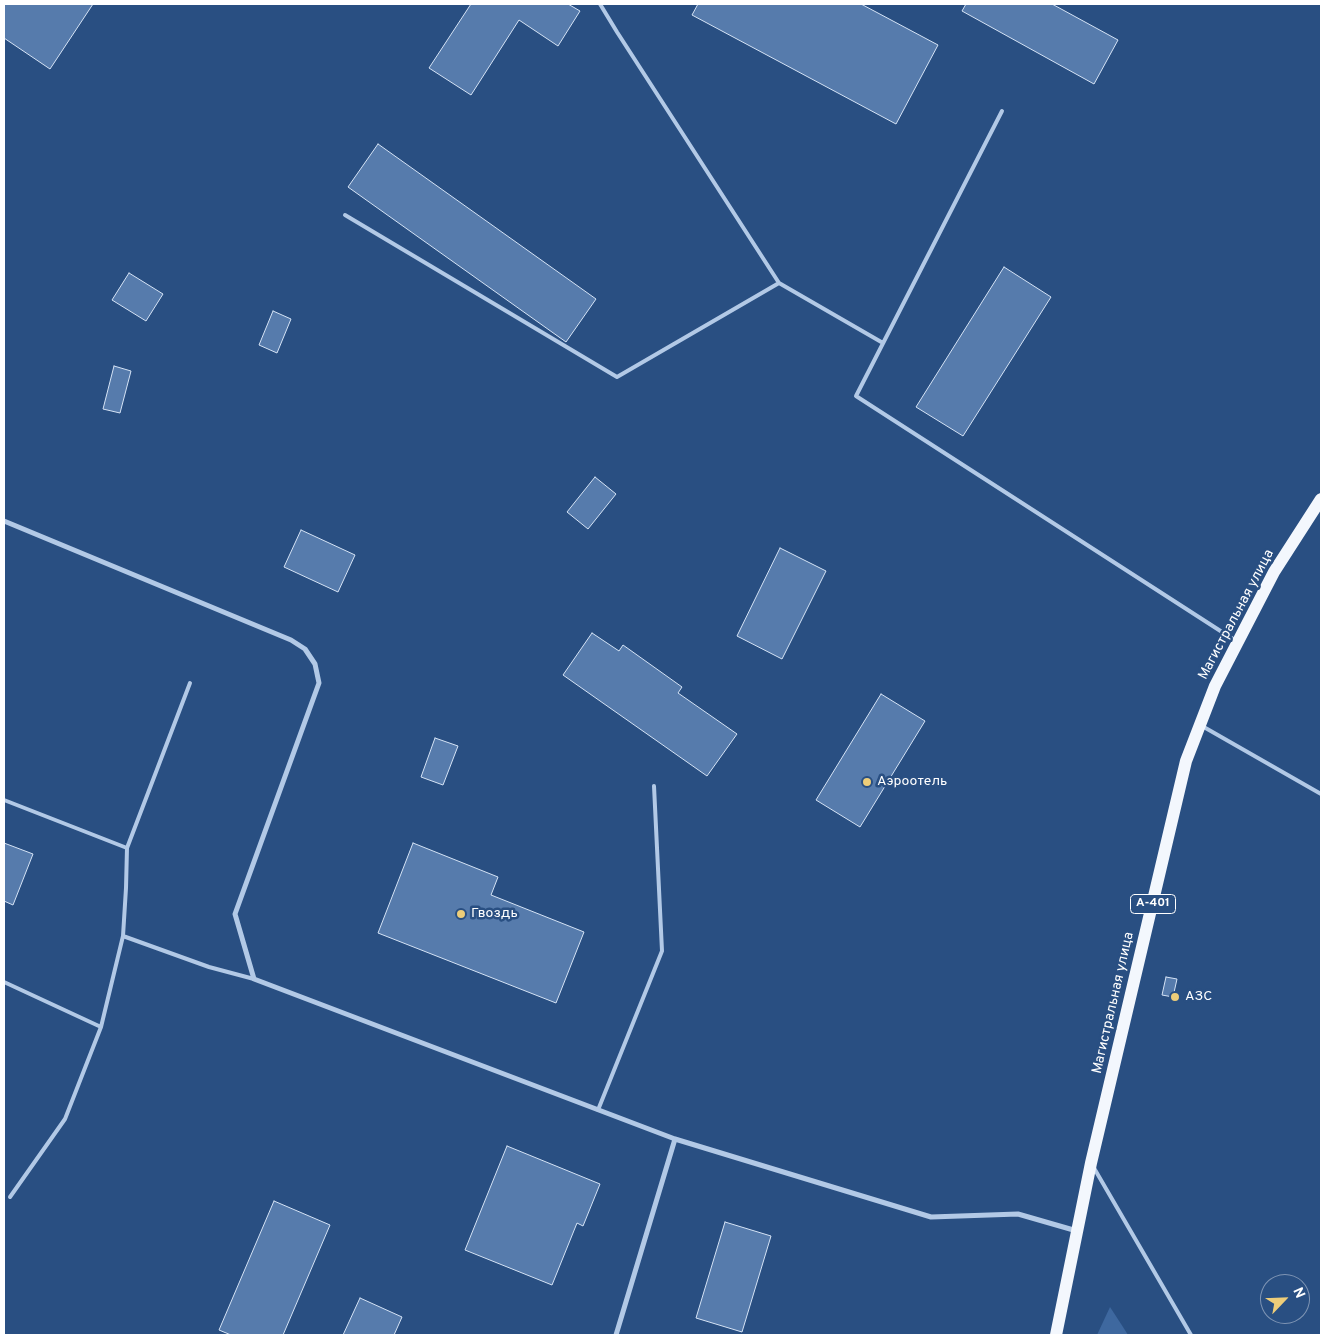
<!DOCTYPE html>
<html>
<head>
<meta charset="utf-8">
<style>
  body { margin:0 }
  #map { position:relative; width:1325px; height:1339px; overflow:hidden; background:#294f82; font-family:Overpass,sans-serif }
  canvas { display:block }
  .frame { position:absolute; inset:0; border:5px solid #fff; pointer-events:none }
  .north { position:absolute; left:1260px; top:1274px; width:50px; height:50px; box-sizing:border-box; background:#294f82; border:1px solid #7f95b4; border-radius:50%; rotate:66deg; font-size:14px; font-weight:700; line-height:20px; text-align:center; color:#fff }
  .north::after { content:''; display:block; margin:auto; width:18px; height:22px; background:#edcd79; clip-path:polygon(50% 0,100% 100%,50% 72%,0 100%) }
</style>
</head>
<body>
<div id="map">
<canvas width="1325" height="1339"></canvas>
<div class="frame"></div>
<div class="north">N</div>
</div>
<script>
const ctx = document.querySelector('canvas').getContext('2d');
ctx.lineJoin = 'round';
function fill(path, color) { ctx.fillStyle = color; ctx.fill(path, 'evenodd'); }
const poly = rows => new Path2D(rows.map(r => 'M' + r).join(''));
function stroke(path, color, width, dash) { ctx.strokeStyle = color; ctx.lineWidth = width; ctx.lineCap = dash ? 'butt' : 'round'; ctx.setLineDash(dash || []); ctx.stroke(path); }
function write(font, color, halo, rows, align = 'center') {
  ctx.font = font + ' Overpass,sans-serif'; ctx.lineWidth = 5; ctx.setLineDash([]); ctx.textBaseline = 'middle'; ctx.strokeStyle = halo; ctx.fillStyle = color; for (const [text, x, y, turn = 0] of rows) {
    ctx.save(); ctx.translate(x, y); ctx.rotate((+turn || 0) * Math.PI / 180); ctx.textAlign = isNaN(turn) ? turn : align; if (halo) ctx.strokeText(text, 0, 0); ctx.fillText(text, 0, 0); ctx.restore();
  }
}
const green = poly([
  [1110,1307,1123,1327,1128,1335,1097,1335]
]);
const building = poly([
  [4,4,93,4,50,69,4,38,4,4],
  [471,4,568,4,580,11,558,46,519,20,471,95,429,68,471,4],
  [698,4,861,4,938,45,896,124,692,15,698,4],
  [966,4,1052,4,1118,40,1094,84,962,11,966,4],
  [378,144,596,299,566,342,348,187,378,144],
  [1004,267,1051,297,963,436,916,407,1004,267],
  [129,273,163,294,146,321,112,300,129,273],
  [273,311,291,319,277,353,259,345,273,311],
  [114,366,131,371,120,413,103,409,114,366],
  [595,477,616,494,588,529,567,512,595,477],
  [301,530,355,555,338,592,284,567,301,530],
  [780,548,826,571,782,659,737,636,780,548],
  [592,633,619,651,623,645,682,687,678,693,737,734,707,776,563,675,592,633],
  [881,694,925,721,860,827,816,800,881,694],
  [435,738,458,746,443,785,421,777,435,738],
  [4,843,33,854,13,905,4,901,4,843],
  [413,843,498,877,491,895,584,932,556,1003,378,933,413,843],
  [1166,977,1177,979,1173,997,1162,995,1166,977],
  [507,1146,600,1184,583,1226,577,1223,552,1285,465,1250,507,1146],
  [274,1201,330,1225,283,1335,231,1335,219,1330,274,1201],
  [725,1222,771,1236,742,1332,696,1318,725,1222],
  [360,1298,402,1317,394,1335,343,1335,360,1298]
]);
const service = poly([
  [600,4,617,32,779,283],
  [1002,111,856,396,1236,641],
  [345,215,617,377,779,283,883,343],
  [1202,726,1321,794],
  [4,800,127,848],
  [123,936,126,888,127,848,190,683],
  [4,982,101,1027],
  [598,1110,662,951,654,786],
  [1094,1168,1191,1335],
  [10,1197,65,1119,101,1027,123,936,209,967,254,979]
]);
const minor = poly([
  [4,521,291,640,305,649,315,664,319,683,235,914,254,979,675,1139,931,1217,1018,1214,1077,1231],
  [616,1335,675,1139]
]);
const primary = poly([
  [1056,1335,1091,1163,1186,761,1215,686,1274,572,1321,499]
]);
const markers = [
  [867,782,5,"#edcd79"],
  [461,914,5,"#edcd79"],
  [1175,997,5,"#edcd79"]
];
const shields = [
  [1153,904,45]
];
const shieldNames = [
  ["А-401",1153,904]
];
const streetNames = [
  ["Магистральная улица",1237,615,-62],
  ["Магистральная улица",1114,1003,-77]
];
const poiNames = [
  ["Аэроотель",877,782],
  ["Гвоздь",471,914],
  ["АЗС",1185,997]
];
fill(green, '#3e689f');
fill(building, '#567bac');
stroke(building, '#d5e3f5', 1);
stroke(service, '#b2c9e6', 4);
stroke(minor, '#b2c9e6', 5);
stroke(primary, '#f3f7fd', 12);
for (const [x, y, r, color] of markers) { const dot = new Path2D(); dot.arc(x, y, r, 0, 2 * Math.PI); ctx.fillStyle = color; ctx.fill(dot); stroke(dot, '#294f82', 2); }
for (const [x, y, w] of shields) { const box = new Path2D(); box.roundRect(x - w / 2, y - 9.5, w, 19, 4); ctx.fillStyle = '#294f82'; ctx.fill(box); stroke(box, '#fff', 1); }
write('bold 12px', '#fff', null, shieldNames);
write('14px', '#fff', '#294f82', streetNames);
write('14px', '#fff', '#294f82', poiNames, 'left');
</script>
</body>
</html>
